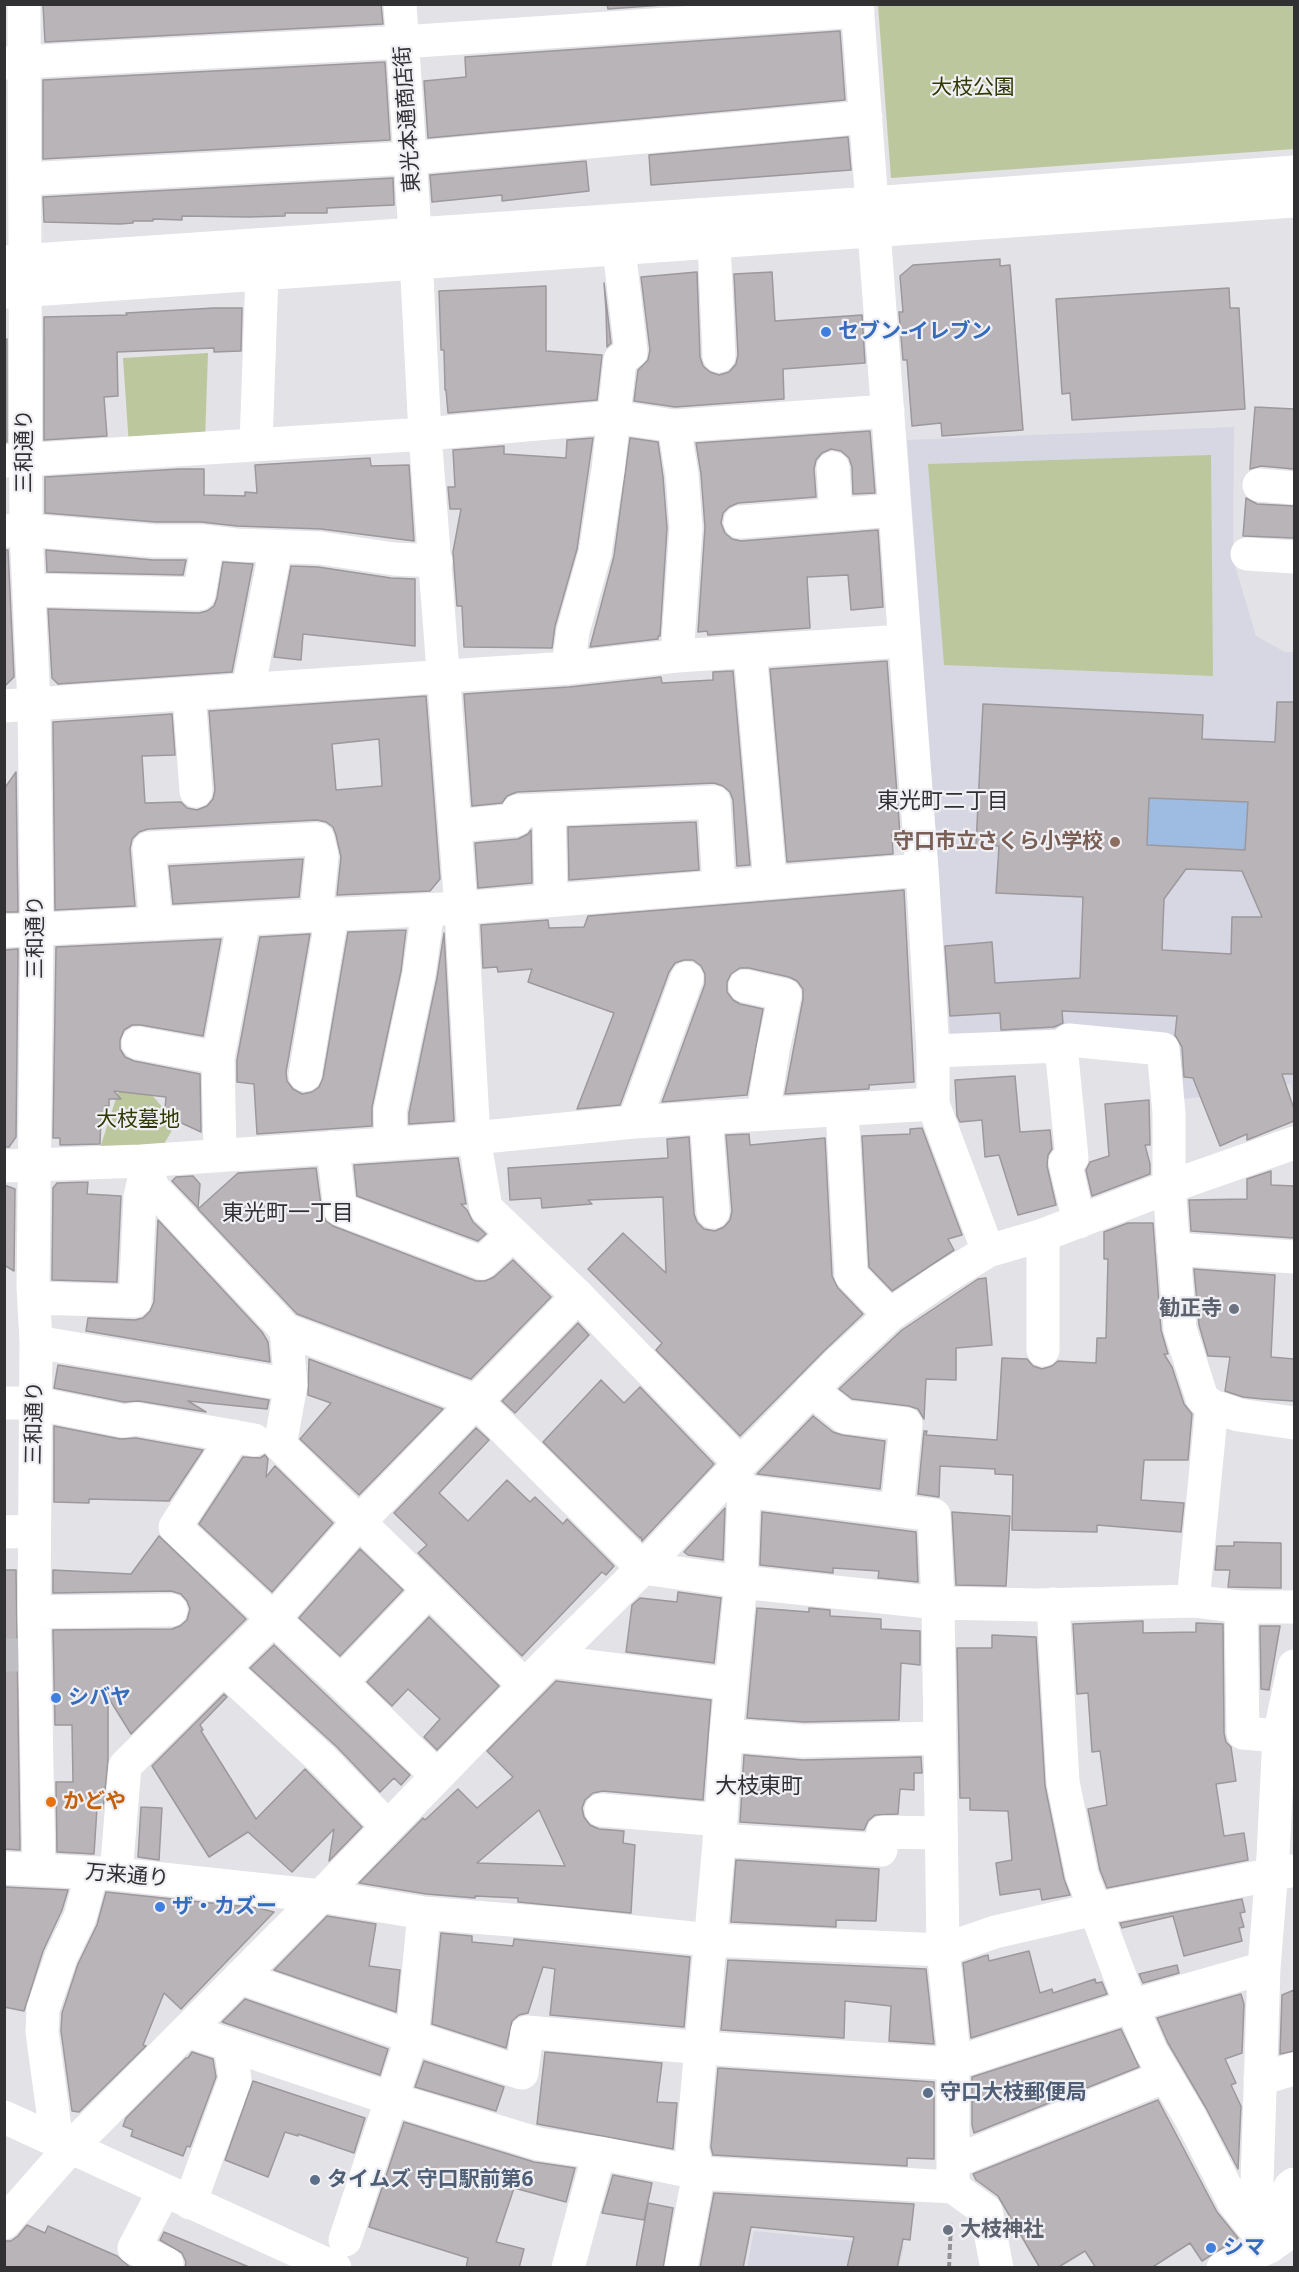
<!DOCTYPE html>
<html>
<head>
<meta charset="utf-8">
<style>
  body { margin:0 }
  #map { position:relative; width:1299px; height:2272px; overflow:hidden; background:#e2e2e7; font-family:"Open Sans",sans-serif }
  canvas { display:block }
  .frame { position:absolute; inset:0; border:6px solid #313133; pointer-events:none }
</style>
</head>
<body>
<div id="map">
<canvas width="1299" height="2272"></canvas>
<div class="frame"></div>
</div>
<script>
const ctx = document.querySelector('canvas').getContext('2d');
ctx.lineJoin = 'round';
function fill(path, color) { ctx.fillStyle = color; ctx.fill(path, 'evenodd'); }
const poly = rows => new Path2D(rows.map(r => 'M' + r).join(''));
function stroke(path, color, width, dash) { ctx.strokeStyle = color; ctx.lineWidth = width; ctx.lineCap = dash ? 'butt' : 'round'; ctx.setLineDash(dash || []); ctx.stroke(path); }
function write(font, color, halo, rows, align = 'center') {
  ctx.font = font + ' "Open Sans","Noto Sans JP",sans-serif'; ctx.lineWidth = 4.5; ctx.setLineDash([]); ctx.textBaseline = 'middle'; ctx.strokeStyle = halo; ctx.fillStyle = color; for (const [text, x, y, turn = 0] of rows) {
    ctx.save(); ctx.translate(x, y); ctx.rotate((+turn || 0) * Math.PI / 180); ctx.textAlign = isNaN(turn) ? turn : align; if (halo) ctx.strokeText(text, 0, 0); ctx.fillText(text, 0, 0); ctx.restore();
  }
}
const built = poly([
  [1234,427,1233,559,1256,636,1285,652,1294,652,1294,1096,1290,1084,1177,1100,1169,1045,951,1046,907,440],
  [754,2231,904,2246,899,2267,747,2268]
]);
const green = poly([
  [878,5,1294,5,1294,149,891,178],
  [208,353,205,440,129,446,123,358],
  [1211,455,1213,676,944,665,928,464],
  [125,1071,132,1072,176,1123,163,1146,100,1148]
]);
const water = poly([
  [1149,798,1248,802,1245,850,1147,845]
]);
const building = poly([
  [43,4,381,4,383,24,45,42,43,4],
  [607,4,677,4,608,9,607,4],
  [840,31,845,100,428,138,424,81,466,77,465,57,840,31],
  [385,62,390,140,43,159,43,80,385,62],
  [848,137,851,170,651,185,649,155,848,137],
  [586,161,589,191,502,201,502,195,432,202,430,175,586,161],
  [393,178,394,205,327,208,327,213,285,213,285,216,249,217,182,216,182,220,153,219,153,221,133,221,133,223,120,224,44,222,43,197,393,178],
  [1000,259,1000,266,1010,265,1023,430,942,436,941,423,912,426,907,360,903,360,899,312,903,312,900,276,913,265,1000,259],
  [697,272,700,357,703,366,710,372,719,375,729,372,736,364,738,355,734,274,772,272,775,321,862,315,865,363,783,369,784,399,675,407,634,401,638,370,648,360,650,350,641,277,697,272],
  [604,283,611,343,607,347,606,310,604,283],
  [546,286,546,351,602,355,597,400,448,413,446,390,445,390,444,350,441,350,439,291,546,286],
  [1229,288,1230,308,1239,308,1245,409,1072,420,1070,393,1062,394,1056,299,1229,288],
  [214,308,242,308,241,351,214,352,214,348,117,352,118,396,104,397,107,436,44,440,44,317,127,315,126,313,214,308],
  [4,339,7,339,7,442,4,442,4,339],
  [1255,407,1294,409,1294,469,1261,466,1250,469,1255,407],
  [870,431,875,493,853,494,852,467,849,458,841,451,831,449,822,453,816,460,814,469,816,497,738,503,729,507,723,513,721,523,725,533,732,539,741,541,878,530,883,607,851,610,848,575,807,577,810,628,708,635,707,631,698,632,705,527,701,474,696,443,870,431],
  [593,438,577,549,555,626,552,648,464,647,462,606,457,606,453,552,461,509,450,509,448,487,455,487,453,450,504,446,504,454,566,458,567,440,593,438],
  [630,438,658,442,663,477,667,528,660,636,658,636,658,639,590,647,614,556,630,438],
  [370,458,371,466,409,465,414,541,321,529,237,526,201,522,156,522,45,513,45,477,179,469,204,469,204,495,245,496,245,492,257,493,255,465,370,458],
  [1246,498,1257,504,1294,506,1294,538,1243,536,1246,498],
  [4,550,8,550,14,677,4,687,4,550],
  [46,550,153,560,186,560,183,575,47,572,46,550],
  [223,562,253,564,232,672,58,684,52,678,48,609,199,613,207,611,214,606,217,598,223,562],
  [291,566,318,567,391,578,415,579,415,646,303,634,301,660,274,657,291,566],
  [887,661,900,834,892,835,893,854,787,862,770,669,887,661],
  [733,671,750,865,737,866,733,800,730,792,723,786,714,783,517,792,507,796,502,803,472,806,464,694,569,687,661,677,662,683,713,680,713,672,733,671],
  [426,696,440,879,430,891,337,895,341,857,336,835,333,827,326,822,317,820,148,829,139,832,132,839,130,849,135,906,55,910,53,722,172,714,175,755,142,756,145,803,181,802,187,808,197,810,207,806,213,799,215,790,209,711,426,696],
  [379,739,382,786,336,790,332,744,379,739],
  [1277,702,1294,702,1294,1074,1282,1074,1294,1109,1294,1121,1247,1140,1247,1134,1220,1146,1193,1078,1184,1077,1182,1047,1175,1035,1177,1016,1062,1011,1063,1023,1054,1027,1001,1030,1000,1013,950,1016,945,946,992,942,995,983,1080,978,1083,897,996,893,999,846,976,845,983,704,1203,715,1202,739,1275,742,1277,702],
  [1149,798,1248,802,1245,850,1147,845,1149,798],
  [1186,869,1242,871,1262,917,1232,917,1231,954,1162,950,1164,899,1186,869],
  [16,772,18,912,4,912,4,789,16,772],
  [696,822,699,870,569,880,568,827,696,822],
  [531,830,532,883,478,888,475,843,518,839,528,834,531,830],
  [303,859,299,897,173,904,169,866,303,859],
  [904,890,914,1082,869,1085,869,1089,785,1094,803,999,803,989,797,981,789,977,749,968,740,968,731,974,727,982,727,992,733,1000,740,1004,763,1009,747,1095,662,1102,705,984,705,974,701,966,693,960,684,960,675,963,669,972,620,1105,577,1109,614,1013,528,982,532,969,498,972,497,967,483,968,481,925,548,920,549,928,584,927,588,916,904,890],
  [406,930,401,971,372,1107,372,1126,257,1134,254,1084,237,1082,237,1060,260,937,310,934,286,1072,287,1081,293,1089,302,1094,312,1092,319,1087,323,1078,348,932,406,930],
  [444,933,454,1121,409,1124,409,1113,437,978,444,933],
  [221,939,203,1036,141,1025,132,1025,124,1030,120,1040,120,1049,125,1057,134,1061,200,1074,201,1132,175,1120,176,1115,172,1115,172,1110,165,1109,166,1097,114,1091,121,1099,109,1099,109,1106,105,1106,105,1117,101,1117,100,1144,60,1145,60,1138,53,1138,56,947,221,939],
  [18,949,16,1137,9,1147,4,1147,4,950,18,949],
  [1015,1076,1020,1132,1050,1130,1052,1149,1048,1155,1047,1166,1056,1205,1018,1215,999,1155,985,1157,982,1120,960,1122,957,1116,955,1080,1015,1076],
  [1149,1100,1150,1145,1145,1145,1150,1164,1150,1174,1092,1196,1086,1170,1090,1162,1109,1156,1105,1104,1149,1100],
  [922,1128,962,1235,948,1239,954,1250,892,1291,869,1267,862,1136,910,1134,910,1129,922,1128],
  [749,1134,750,1145,825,1138,832,1276,838,1288,863,1314,824,1351,740,1436,656,1350,662,1343,588,1269,623,1233,666,1273,663,1197,588,1200,592,1204,542,1208,541,1198,510,1200,508,1168,668,1158,667,1139,689,1137,694,1214,697,1222,704,1229,715,1231,724,1227,730,1220,732,1211,726,1135,749,1134],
  [458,1158,466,1204,461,1204,467,1210,473,1222,486,1234,478,1241,357,1196,354,1165,458,1158],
  [316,1168,322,1212,326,1221,333,1226,476,1281,485,1281,494,1277,513,1260,551,1297,471,1379,297,1314,198,1209,238,1173,316,1168],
  [1271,1171,1271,1185,1294,1186,1294,1238,1191,1231,1189,1200,1247,1199,1247,1179,1271,1171],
  [193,1176,200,1184,198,1208,172,1181,176,1177,193,1176],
  [88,1182,87,1194,121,1196,117,1282,52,1280,53,1188,57,1183,88,1182],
  [4,1185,15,1189,14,1271,4,1265,4,1185],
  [158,1220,262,1332,268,1342,270,1362,86,1331,88,1318,135,1320,143,1318,150,1311,154,1302,158,1220],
  [1128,1223,1153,1223,1161,1330,1168,1354,1164,1354,1172,1367,1184,1404,1192,1414,1188,1460,1144,1460,1141,1500,1184,1503,1181,1532,1097,1525,1097,1532,1012,1530,1013,1475,995,1474,995,1469,940,1466,939,1497,918,1494,924,1431,927,1431,926,1435,997,1440,1002,1358,1027,1359,1033,1366,1042,1369,1052,1366,1058,1361,1096,1363,1097,1338,1106,1338,1108,1259,1104,1259,1104,1232,1128,1223],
  [1194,1269,1275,1275,1271,1357,1294,1359,1294,1401,1262,1399,1243,1397,1225,1391,1230,1357,1208,1356,1199,1325,1194,1269],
  [986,1278,992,1345,956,1348,956,1380,926,1379,924,1419,918,1409,909,1406,852,1399,839,1389,902,1330,978,1279,986,1278],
  [578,1323,589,1335,515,1413,502,1401,578,1323],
  [309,1359,443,1409,359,1495,300,1439,331,1403,308,1395,309,1359],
  [58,1365,269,1400,267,1409,188,1401,206,1412,139,1401,124,1402,54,1388,58,1365],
  [601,1380,624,1403,640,1387,714,1464,642,1541,641,1537,640,1538,543,1442,601,1380],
  [813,1416,833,1432,842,1435,885,1441,880,1489,757,1474,813,1416],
  [54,1426,120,1439,136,1438,203,1450,169,1501,89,1499,89,1503,54,1502,54,1426],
  [476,1428,489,1440,439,1493,468,1521,507,1480,530,1502,535,1497,563,1524,567,1519,614,1566,606,1575,602,1572,522,1656,418,1553,427,1545,394,1513,476,1428],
  [265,1455,268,1459,266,1477,275,1466,333,1523,272,1592,199,1524,243,1457,260,1458,265,1455],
  [725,1508,723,1560,688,1555,684,1552,725,1508],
  [762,1512,916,1532,918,1582,878,1578,879,1571,833,1568,833,1573,760,1565,762,1512],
  [952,1512,1010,1516,1006,1586,956,1585,952,1512],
  [159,1536,246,1619,131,1734,108,1697,108,1761,103,1809,97,1808,94,1854,57,1852,56,1782,73,1782,72,1725,55,1725,53,1630,172,1629,180,1626,187,1620,190,1609,187,1601,181,1594,171,1591,53,1593,53,1570,131,1574,159,1536],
  [1234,1542,1281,1543,1281,1588,1228,1587,1230,1570,1215,1570,1217,1546,1234,1546,1234,1542],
  [360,1549,403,1590,340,1656,299,1618,360,1549],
  [4,1570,16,1570,20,1850,4,1849,4,1570],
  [678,1592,721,1598,714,1663,626,1652,632,1605,640,1598,677,1602,678,1592],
  [757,1608,809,1612,809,1608,830,1610,830,1616,881,1619,881,1629,920,1631,920,1665,901,1663,899,1720,804,1722,747,1718,757,1608],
  [429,1617,499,1686,437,1750,424,1737,440,1719,408,1689,392,1706,367,1682,429,1617],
  [1143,1621,1143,1633,1196,1632,1196,1623,1223,1624,1224,1733,1226,1742,1231,1747,1236,1781,1216,1784,1224,1836,1244,1833,1248,1860,1107,1888,1100,1870,1088,1809,1107,1805,1100,1751,1092,1752,1088,1693,1077,1694,1073,1624,1143,1621],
  [1260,1626,1280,1626,1269,1690,1261,1689,1260,1626],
  [992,1635,1036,1637,1045,1786,1064,1879,1070,1895,1042,1900,1040,1889,1000,1895,996,1863,1012,1860,1008,1811,970,1810,970,1798,960,1798,957,1648,992,1648,992,1635],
  [274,1645,410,1775,401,1785,394,1778,380,1792,337,1747,250,1668,274,1645],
  [556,1681,711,1700,703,1800,603,1791,593,1793,585,1800,582,1808,584,1817,590,1825,599,1829,624,1831,623,1843,635,1845,631,1913,518,1902,518,1898,475,1896,475,1898,426,1894,359,1883,423,1818,425,1820,458,1789,477,1808,513,1777,487,1751,556,1681],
  [539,1810,565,1866,477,1863,539,1810],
  [224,1694,227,1697,200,1725,203,1730,201,1731,256,1819,305,1769,362,1827,329,1861,334,1829,292,1872,248,1832,209,1857,152,1766,224,1694],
  [744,1755,803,1760,921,1757,922,1773,914,1773,914,1790,900,1789,898,1814,875,1815,868,1821,864,1830,740,1822,744,1755],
  [141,1807,162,1808,159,1860,138,1857,141,1807],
  [736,1860,879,1869,876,1921,836,1920,836,1927,731,1922,736,1860],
  [4,1887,68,1890,62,1910,43,1951,24,2011,4,2007,4,1887],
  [106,1892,258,1908,274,1912,181,2009,164,1993,143,2045,146,2046,79,2112,72,2111,61,2031,62,2013,78,1964,97,1925,106,1892],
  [1242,1899,1245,1912,1240,1913,1244,1927,1239,1928,1242,1941,1184,1956,1173,1916,1122,1928,1120,1923,1242,1899],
  [327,1916,376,1924,369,1966,400,1970,396,2012,274,1970,327,1916],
  [441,1933,472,1936,472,1942,513,1946,514,1939,690,1957,684,2027,550,2015,555,1969,543,1967,528,2013,519,2015,512,2021,506,2048,432,2024,441,1933],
  [1029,1951,1040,1993,1052,1989,1053,1993,1095,1979,1096,1983,1102,1982,1107,1994,971,2038,963,1963,984,1956,988,1955,989,1961,1029,1951],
  [728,1960,926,1969,934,2044,889,2041,891,2006,845,2001,844,2038,721,2030,728,1960],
  [1177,1965,1179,1973,1143,1983,1139,1974,1177,1965],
  [1294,1990,1294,2051,1280,2054,1282,1995,1294,1990],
  [1241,1994,1244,2004,1242,2053,1225,2059,1236,2083,1231,2085,1241,2106,1238,2169,1206,2108,1168,2043,1157,2018,1241,1994],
  [245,1999,388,2049,380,2075,222,2022,245,1999],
  [1121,2029,1139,2067,974,2133,972,2125,972,2077,1121,2029],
  [192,2052,213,2059,216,2077,190,2147,187,2146,183,2156,131,2136,133,2130,123,2126,126,2118,186,2058,188,2058,192,2052],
  [545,2052,662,2063,657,2102,677,2103,673,2149,537,2124,545,2052],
  [424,2061,504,2087,496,2111,415,2087,424,2061],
  [718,2068,934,2082,934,2159,907,2158,907,2166,713,2155,711,2147,718,2068],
  [253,2081,365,2118,354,2153,298,2134,298,2136,285,2132,268,2177,225,2160,253,2081],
  [1158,2100,1217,2212,1238,2238,1202,2261,1190,2243,1151,2268,1096,2268,1085,2251,1057,2268,1040,2268,998,2196,976,2180,973,2174,1158,2100],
  [404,2122,534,2162,575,2168,566,2202,514,2188,496,2242,524,2249,519,2268,466,2268,468,2258,369,2227,404,2122],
  [613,2175,652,2183,644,2220,602,2213,613,2175],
  [714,2193,914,2204,910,2240,903,2239,897,2268,847,2268,854,2237,751,2227,743,2268,700,2268,714,2193],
  [648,2203,673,2208,663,2268,636,2268,648,2203],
  [27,2225,45,2233,48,2226,117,2256,131,2268,4,2268,4,2241,11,2241,18,2236,27,2225],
  [164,2232,249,2267,249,2268,185,2268,186,2262,182,2253,160,2240,164,2232]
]);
const minorTunnel = poly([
  [4,1655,34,1655]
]);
const path = poly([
  [949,2268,951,2223]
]);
const minor = poly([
  [24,4,26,530,34,705,37,930,33,1287,36,1342,34,1612,39,1870],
  [400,4,414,218,425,434,461,908,474,1138,486,1208,578,1296,740,1463],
  [857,4,922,870,933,1051,933,1104,988,1251],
  [4,63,402,42,858,11],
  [26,179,410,158,866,117],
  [714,242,719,356],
  [4,262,872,203,1294,172],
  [4,292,1294,201],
  [674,426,682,475,686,528,677,656],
  [256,445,262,274],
  [5,461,425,434,615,417,674,426,888,411],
  [833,468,836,515],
  [1259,485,1294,488],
  [740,522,895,510],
  [4,531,26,530,155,541,201,541,236,545,320,548,394,559,436,561],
  [1247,554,1294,557],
  [29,590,199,594,208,542],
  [750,651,770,881],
  [568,668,573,631,595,553,608,470,620,360,631,352,619,249],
  [248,690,276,547],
  [189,694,196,791],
  [4,706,568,668,677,656,903,641],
  [549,810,551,900],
  [456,826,516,820,518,811,714,802,719,886],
  [156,924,149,848,318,839,322,856,316,916],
  [4,931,461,908,922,870],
  [745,986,785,995,773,1050,763,1114],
  [138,1043,218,1058],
  [1061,1046,1072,1158,1065,1162,1079,1222],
  [933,1051,1061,1046,1069,1040,1163,1049,1169,1113,1169,1187,1180,1329,1202,1398,1212,1406,1239,1415,1294,1423],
  [305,1075,332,915],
  [842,1109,851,1275,890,1315],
  [706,1117,713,1212],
  [634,1122,687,978],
  [391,1143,390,1111,419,974,428,910],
  [333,1147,340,1209,482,1263,513,1234],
  [220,1155,218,1058,244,919],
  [141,1161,154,1189,286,1330,291,1385,280,1445,429,1590,524,1685],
  [4,1166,141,1161,474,1138,634,1122,933,1104],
  [1173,1249,1294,1257],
  [34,1298,135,1301,140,1197,146,1170],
  [286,1330,476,1401,643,1568,741,1582,938,1603,1039,1605,1193,1601,1241,1607,1243,1733,1279,1736],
  [36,1342,291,1385],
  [1043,1350,1043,1235],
  [811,1390,845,1417,906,1424,897,1510],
  [4,1403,34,1403,124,1421,136,1419,254,1440],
  [234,1436,175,1527,341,1682,437,1776],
  [744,1491,934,1515,938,1603,943,1950,953,2045,953,2187,986,2211,997,2268],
  [4,1532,34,1531],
  [1193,1601,1212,1406],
  [1053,1604,1063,1782,1082,1875,1095,1909,1290,1871],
  [1241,1607,1294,1607],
  [34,1612,171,1610],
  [549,1661,731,1684],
  [223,1668,324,1761,388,1827],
  [341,1682,429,1590],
  [726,1735,803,1741,940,1738],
  [601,1810,721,1820],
  [719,1840,881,1850,883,1832,941,1833],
  [4,1868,116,1874,321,1896,424,1913,560,1924,710,1940,943,1950,995,1932,1095,1909,1127,1995,1151,2051,1190,2117,1234,2203,1269,2247],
  [116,1874,125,1766,274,1618,359,1522,578,1296],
  [241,1978,412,2037,424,1913],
  [188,2031,392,2099,539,2144,599,2153,699,2173,953,2187],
  [1260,2079,1294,2069],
  [4,2117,335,2268],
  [57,2142,42,2032,43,2009,61,1957,80,1917,92,1873],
  [953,2162,1166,2076],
  [164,2191,134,2248,167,2264,165,2268],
  [190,2203,235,2079,230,2046],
  [4,2223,70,2148,321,1896,549,1661,643,1568,733,1471,837,1364,890,1315,939,1281,988,1251,1043,1235,1169,1187,1294,1143],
  [345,2240,412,2037,522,2073,527,2032,703,2048,952,2064,1131,2006,1264,1968],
  [1269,2243,1257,2183,1264,1968,1273,1856,1279,1736,1294,1666],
  [1270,2245,1290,2187,1294,2184],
  [568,2268,599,2153],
  [681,2268,699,2173,692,2149,721,1820,726,1735,741,1582,744,1491,734,1472],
  [1223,2268,1269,2247,1294,2229]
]);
const markers = [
  [826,332,6,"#3f7fe0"],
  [1115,842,6,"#8d6e63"],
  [1234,1309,6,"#6b7280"],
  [56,1698,6,"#3f7fe0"],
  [51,1802,6,"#e8710a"],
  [160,1907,6,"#3f7fe0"],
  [928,2093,6,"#5c6f8a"],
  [315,2180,6,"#5c6f8a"],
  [948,2230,6,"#6b7280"],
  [1211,2248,6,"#3f7fe0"]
];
const parkNames = [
  ["大枝公園",973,88],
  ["大枝墓地",138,1120]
];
const streetNames = [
  ["東光本通商店街",408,119,-94],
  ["三和通り",25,451,-90],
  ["三和通り",36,937,-90],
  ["三和通り",35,1423,-89],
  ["万来通り",127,1876,5]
];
const shopNames = [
  ["セブン-イレブン",838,332],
  ["シバヤ",68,1698],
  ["ザ・カズー",172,1907],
  ["シマ",1223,2248]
];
const educationNames = [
  ["守口市立さくら小学校",1103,842]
];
const worshipNames = [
  ["勧正寺",1222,1309],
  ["大枝神社",960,2230,"left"]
];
const foodNames = [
  ["かどや",63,1802]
];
const serviceNames = [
  ["守口大枝郵便局",940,2093],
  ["タイムズ 守口駅前第6",327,2180]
];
const neighbourhoodNames = [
  ["東光町二丁目",943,802],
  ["東光町一丁目",288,1214],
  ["大枝東町",759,1787]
];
fill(built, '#d7d7e3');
fill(green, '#bcc79d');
fill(water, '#9ebce1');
fill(building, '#b9b4b7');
stroke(building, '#9c989b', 1.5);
stroke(minorTunnel, '#bfbfc3', 33, [33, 16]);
stroke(path, '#929296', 4, [6, 3]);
stroke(minor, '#fff', 33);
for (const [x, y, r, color] of markers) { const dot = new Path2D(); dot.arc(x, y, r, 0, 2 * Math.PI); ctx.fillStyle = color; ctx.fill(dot); stroke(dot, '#efeff4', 2); }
write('21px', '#303903', '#efeff4', parkNames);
write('21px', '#313133', '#efeff4', streetNames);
write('bold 21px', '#366cbe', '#efeff4', shopNames, 'left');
write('bold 21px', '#785e54', '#efeff4', educationNames, 'right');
write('bold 21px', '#5b616d', '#efeff4', worshipNames, 'right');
write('bold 21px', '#c56008', '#efeff4', foodNames, 'left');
write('bold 21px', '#4e5e75', '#efeff4', serviceNames, 'left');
write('22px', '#313133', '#efeff4', neighbourhoodNames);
</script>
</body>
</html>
